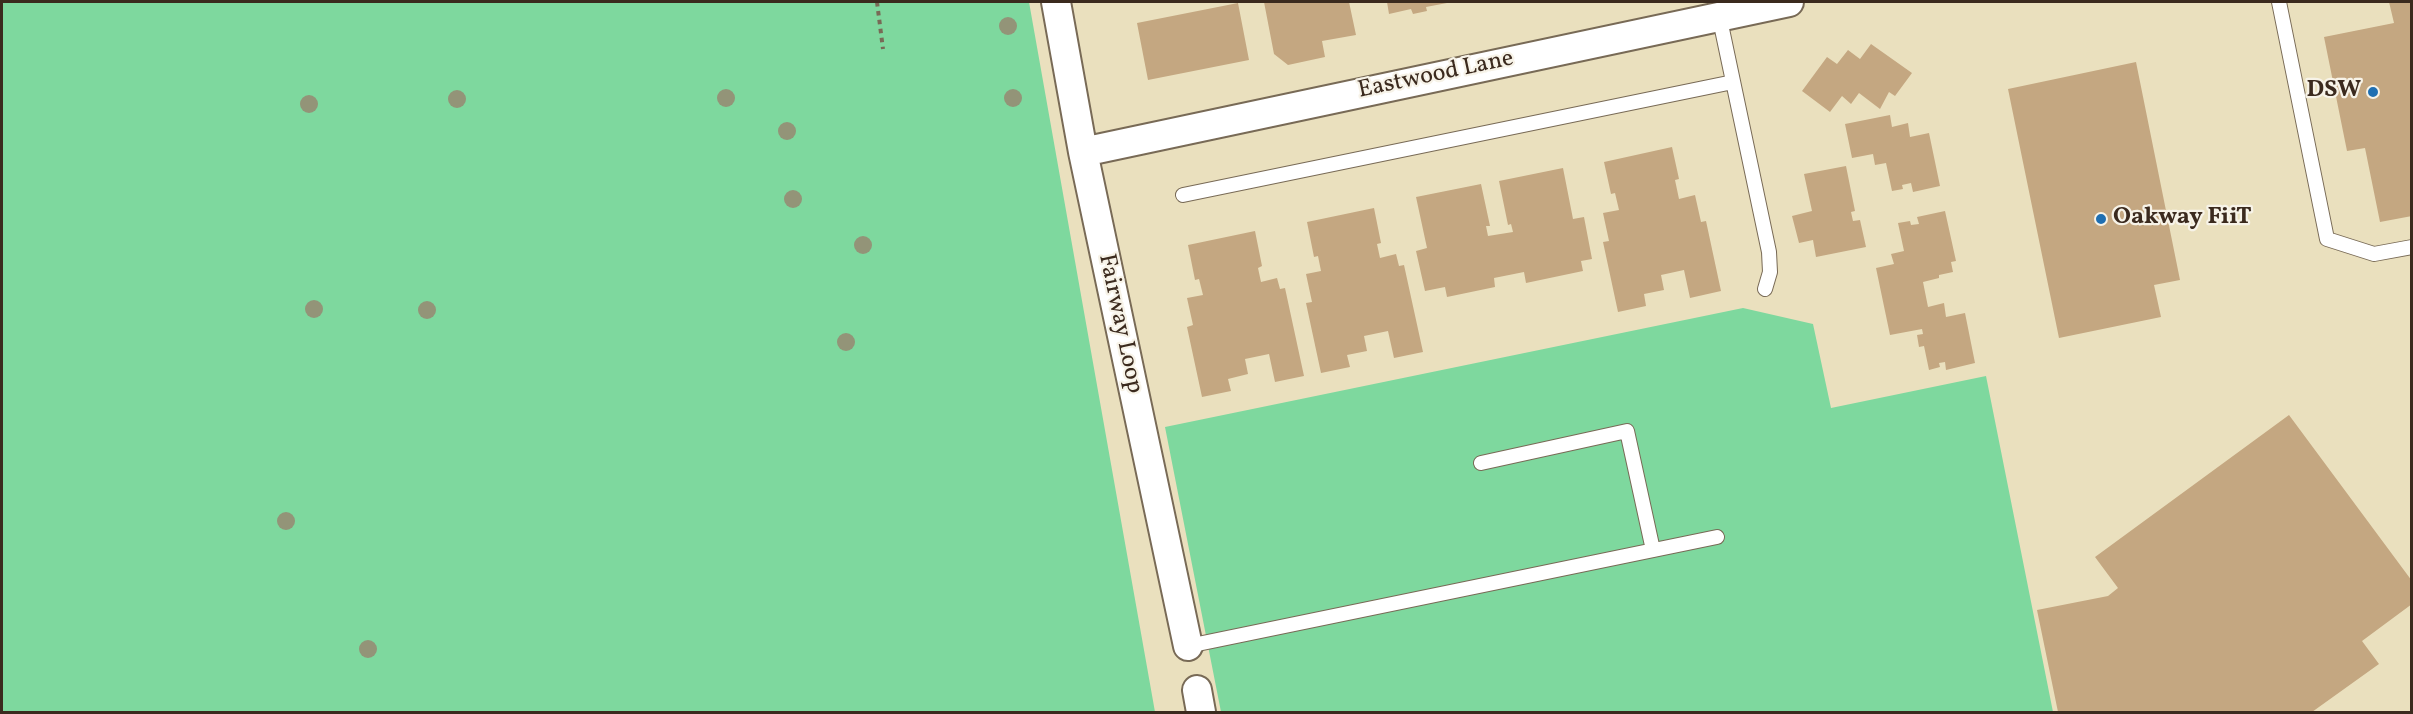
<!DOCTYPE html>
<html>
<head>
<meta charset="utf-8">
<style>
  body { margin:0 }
  #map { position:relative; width:2413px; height:714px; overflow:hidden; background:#eae0be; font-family:Vollkorn,serif }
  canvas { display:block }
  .frame { position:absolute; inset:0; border:3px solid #3b2a1e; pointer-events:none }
</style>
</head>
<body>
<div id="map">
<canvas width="2413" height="714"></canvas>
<div class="frame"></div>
</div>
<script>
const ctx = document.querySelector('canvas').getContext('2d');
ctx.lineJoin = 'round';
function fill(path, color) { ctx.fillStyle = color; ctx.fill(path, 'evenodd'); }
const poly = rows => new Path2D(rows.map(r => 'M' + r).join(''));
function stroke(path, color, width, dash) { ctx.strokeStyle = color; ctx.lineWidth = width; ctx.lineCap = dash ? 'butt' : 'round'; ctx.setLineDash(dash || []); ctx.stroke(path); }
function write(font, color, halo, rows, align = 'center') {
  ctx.font = font + ' Vollkorn,serif'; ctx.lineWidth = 4.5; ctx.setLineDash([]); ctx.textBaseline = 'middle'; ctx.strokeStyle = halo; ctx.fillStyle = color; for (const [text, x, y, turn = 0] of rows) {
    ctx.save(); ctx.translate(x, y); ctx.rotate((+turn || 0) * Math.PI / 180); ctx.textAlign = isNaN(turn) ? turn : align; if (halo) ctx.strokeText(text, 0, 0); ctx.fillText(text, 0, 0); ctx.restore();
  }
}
const green = poly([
  [2,2,1029,2,1155,712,2,712],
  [1743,308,1813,324,1831,408,1986,376,2053,712,1221,712,1165,427]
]);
const building = poly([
  [1264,2,1349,2,1356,35,1322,41,1325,57,1288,65,1274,54],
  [1387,2,1447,2,1447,3,1426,7,1427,11,1413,14,1411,9,1389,14],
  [2389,2,2412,2,2412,216,2380,222,2365,148,2347,151,2324,37,2394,23],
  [1238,3,1249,60,1148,80,1137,23],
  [1871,44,1912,73,1895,96,1889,92,1880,109,1859,93,1851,104,1842,96,1830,112,1802,91,1827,57,1837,64,1848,50,1860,59],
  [2136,62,2180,280,2154,285,2161,317,2059,338,2008,89],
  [1890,115,1892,127,1908,123,1910,137,1929,133,1940,186,1913,192,1911,183,1902,185,1903,189,1892,191,1886,163,1875,165,1873,154,1852,158,1845,124],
  [1672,147,1679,179,1675,180,1679,199,1695,195,1701,222,1706,221,1721,291,1690,298,1684,270,1661,275,1664,290,1644,294,1646,306,1618,312,1603,242,1609,241,1603,213,1619,210,1615,193,1611,194,1604,162],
  [1846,166,1855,211,1851,212,1853,221,1860,220,1866,247,1816,257,1813,240,1799,243,1792,216,1812,211,1804,174],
  [1563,168,1573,219,1584,217,1592,259,1581,261,1583,271,1526,283,1524,272,1494,278,1495,287,1447,297,1445,287,1425,291,1416,251,1427,248,1416,197,1481,184,1490,226,1486,226,1488,236,1513,232,1511,224,1508,225,1499,181],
  [1374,208,1381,243,1377,244,1380,258,1396,254,1399,266,1404,265,1423,352,1394,358,1388,331,1364,336,1367,351,1347,355,1350,367,1321,373,1306,303,1312,302,1306,274,1321,271,1318,256,1314,257,1307,222],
  [1945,211,1956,261,1951,262,1953,272,1939,275,1939,278,1923,282,1928,307,1944,303,1946,317,1965,313,1975,363,1946,370,1945,362,1939,363,1940,367,1929,370,1924,346,1919,347,1917,335,1923,334,1922,329,1890,335,1876,268,1894,264,1891,254,1904,251,1898,223,1910,221,1911,225,1919,224,1917,217],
  [1255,231,1262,266,1258,268,1261,282,1277,278,1280,289,1285,288,1304,376,1275,382,1269,354,1245,359,1248,374,1228,379,1231,391,1202,397,1187,327,1193,325,1187,298,1203,295,1199,279,1195,280,1188,245],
  [2289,415,2412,581,2412,604,2362,641,2379,664,2312,712,2058,712,2037,610,2108,596,2118,588,2095,557]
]);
const path = poly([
  [877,2,883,49]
]);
const service = poly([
  [2279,2,2327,239,2374,254,2412,247],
  [1719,15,1769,252,1770,272,1765,289],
  [1183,195,1733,82],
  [1481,463,1627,431,1653,550],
  [1188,646,1717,537]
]);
const minor = poly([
  [1056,2,1083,152,1188,646],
  [1083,152,1789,2],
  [1197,690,1201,712]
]);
const trees = [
  [1008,26],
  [726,98],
  [1013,98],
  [457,99],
  [309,104],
  [787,131],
  [793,199],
  [863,245],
  [314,309],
  [427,310],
  [846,342],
  [286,521],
  [368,649]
];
const markers = [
  [2373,92,6,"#1f6fb2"],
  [2101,219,6,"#1f6fb2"]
];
const streetNames = [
  ["Eastwood Lane",1436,76,-12],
  ["Fairway Loop",1119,324,78]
];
const poiNames = [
  ["DSW",2361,92],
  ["Oakway FiiT",2113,219,"left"]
];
fill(green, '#7ed89e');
fill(building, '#c4a781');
stroke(service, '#786a56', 16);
stroke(minor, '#786a56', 32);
stroke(path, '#786a56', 4, [4.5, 4.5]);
stroke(service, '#fff', 14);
stroke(minor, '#fff', 28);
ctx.fillStyle = '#939478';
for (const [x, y] of trees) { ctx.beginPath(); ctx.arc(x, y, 9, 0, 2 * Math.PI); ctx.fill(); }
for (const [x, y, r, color] of markers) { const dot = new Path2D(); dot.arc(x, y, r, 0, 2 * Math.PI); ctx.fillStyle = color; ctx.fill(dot); stroke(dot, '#f7f3e8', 2); }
write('24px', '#3b2a1e', '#f7f3e8', streetNames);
write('bold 24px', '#3b2a1e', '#f7f3e8', poiNames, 'right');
</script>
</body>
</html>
